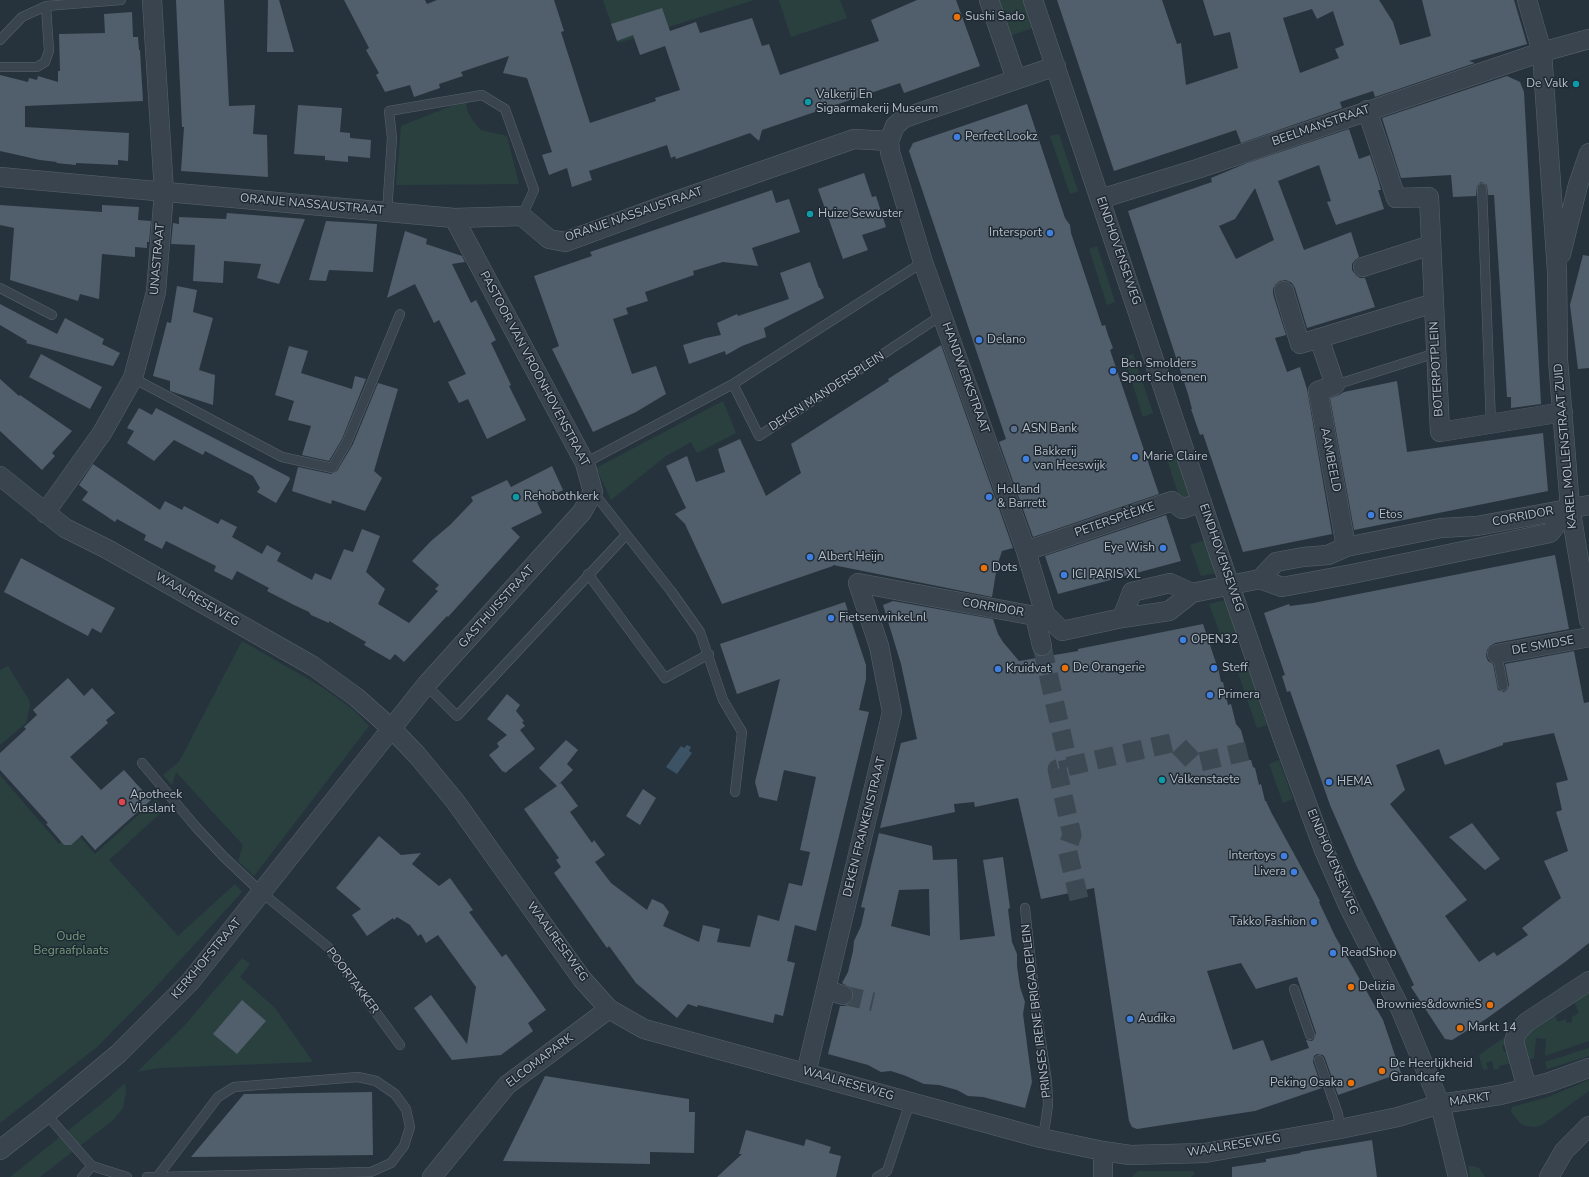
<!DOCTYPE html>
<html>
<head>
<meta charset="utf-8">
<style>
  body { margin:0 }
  canvas { display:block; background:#26333d }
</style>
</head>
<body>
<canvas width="1589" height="1177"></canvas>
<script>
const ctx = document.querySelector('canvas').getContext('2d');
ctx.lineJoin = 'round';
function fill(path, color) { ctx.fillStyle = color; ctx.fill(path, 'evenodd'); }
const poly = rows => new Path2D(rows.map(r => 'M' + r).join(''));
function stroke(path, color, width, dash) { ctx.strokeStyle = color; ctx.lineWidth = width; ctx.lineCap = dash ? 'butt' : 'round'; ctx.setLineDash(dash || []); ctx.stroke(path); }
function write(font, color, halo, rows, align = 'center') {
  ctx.font = font + ' "Nunito Sans",sans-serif'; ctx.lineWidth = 3; ctx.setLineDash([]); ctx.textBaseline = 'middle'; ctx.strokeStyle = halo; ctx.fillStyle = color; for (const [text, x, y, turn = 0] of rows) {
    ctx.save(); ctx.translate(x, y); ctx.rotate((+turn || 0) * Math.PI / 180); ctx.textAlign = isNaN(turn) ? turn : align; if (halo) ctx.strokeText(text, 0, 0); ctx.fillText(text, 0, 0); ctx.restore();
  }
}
const green = poly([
  [603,0,754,0,618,43],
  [779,0,840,0,847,18,791,37],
  [996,0,1027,0,1036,27,1009,36],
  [466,100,467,110,473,121,481,130,507,136,519,184,396,185,401,126],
  [1059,134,1078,191,1070,194,1050,136],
  [1097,246,1115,302,1107,305,1089,249],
  [1133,354,1153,413,1143,417,1124,357],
  [723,401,736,433,697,453,691,442,666,456,611,500,596,468],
  [1177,457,1192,501,1182,505,1167,460],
  [1205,540,1217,573,1201,576,1190,545],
  [1226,600,1237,635,1222,640,1209,604],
  [242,641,322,687,355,711,369,726,254,876,238,861,243,845,176,772,172,785,163,775,179,762],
  [8,666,29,700,30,705,26,723,0,745,0,670],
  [1249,670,1267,725,1257,728,1238,673],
  [1279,760,1293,799,1283,803,1269,764],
  [0,775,59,844,75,831,95,854,156,799,165,809,109,860,178,936,235,884,242,892,152,991,97,1047,0,1123],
  [242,958,250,964,240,977,275,1008,313,1062,158,1068,137,1072,185,1025],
  [1589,988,1589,1041,1545,1056,1546,1039,1536,1038,1534,1058,1528,1060,1523,1042,1523,1038,1553,1012,1558,1022,1565,1019,1567,1023,1572,1022,1572,1017,1579,1013,1573,998],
  [1505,1037,1506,1044,1502,1046,1504,1052,1508,1051,1511,1063,1499,1066,1499,1069,1494,1070,1492,1061,1486,1063,1488,1069,1484,1070,1482,1067,1479,1055],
  [1589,1048,1589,1056,1547,1069,1545,1062],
  [1589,1080,1589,1091,1542,1125,1535,1127,1526,1126,1520,1123,1511,1112,1512,1107,1548,1097],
  [125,1083,126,1092,123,1108,113,1120,40,1177,10,1177,105,1101],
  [1468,1166,1473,1166,1479,1168,1485,1177,1470,1177],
  [1138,1171,1193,1171,1195,1174,1191,1177,1132,1177]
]);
const water = poly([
  [687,745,691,747,689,751,692,753,677,774,666,767,681,746,684,748]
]);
const building = poly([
  [176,0,224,0,229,106,255,105,253,134,267,135,268,177,181,171,184,127,182,127],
  [268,0,279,0,294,52,267,52],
  [344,0,425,0,427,4,437,0,554,0,564,31,561,32,590,123,656,101,655,98,680,90,665,46,640,55,633,35,617,41,611,24,662,8,670,31,696,22,700,33,752,18,762,46,769,44,780,75,879,41,871,20,917,0,956,0,980,66,904,93,900,83,762,130,759,141,750,133,676,159,675,156,671,158,667,145,589,171,592,180,572,187,567,168,549,175,542,155,552,152,527,78,503,73,509,56,461,72,463,76,439,84,440,88,414,97,410,85,385,92,376,75,379,73,366,50,369,48],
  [1057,0,1162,0,1177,44,1181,43,1186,85,1238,68,1230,32,1214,36,1203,0,1379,0,1393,22,1400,45,1431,36,1422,0,1514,0,1527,44,1469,61,1475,63,1375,97,1373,91,1340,102,1342,108,1241,143,1236,130,1114,171],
  [1312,9,1317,19,1333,11,1344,45,1335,49,1339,58,1300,73,1283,18],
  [132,12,133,37,138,37,139,50,140,50,143,101,25,106,25,127,129,133,128,161,118,160,118,165,76,163,76,165,56,163,57,162,40,160,0,151,0,75,28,82,29,78,37,80,38,76,58,82,58,71,60,71,59,34,105,33,104,14],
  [1507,76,1520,82,1524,92,1541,404,1511,408,1511,397,1507,397,1494,195,1488,195,1487,185,1481,182,1477,186,1476,196,1453,197,1451,175,1401,178,1382,118],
  [1027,104,1065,218,1070,225,1071,233,1102,326,1105,325,1108,335,1113,348,1110,350,1159,494,1033,537,999,442,1006,439,909,151,913,143],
  [298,105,342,108,340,132,350,133,350,138,371,140,370,158,348,156,348,162,325,160,325,156,294,154],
  [1349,129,1359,159,1370,155,1378,179,1381,190,1378,190,1384,209,1336,225,1327,202,1331,201,1319,165,1278,181,1304,250,1351,232,1359,257,1355,260,1352,264,1352,270,1356,275,1360,278,1365,278,1375,307,1307,328,1295,288,1292,283,1286,280,1280,281,1276,284,1273,289,1273,294,1286,335,1275,338,1287,372,1300,367,1307,389,1332,534,1243,552,1203,434,1200,435,1191,409,1192,409,1188,394,1128,211,1212,182,1211,178,1247,163],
  [1255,188,1274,240,1236,259,1219,226,1235,219],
  [864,173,872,197,876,196,886,227,862,235,868,250,843,259,818,189],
  [772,190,776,203,789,199,800,232,752,248,758,266,723,262,693,271,694,275,645,292,648,301,626,308,628,314,613,319,632,374,656,366,666,394,636,412,593,432,552,349,559,346,534,276,592,256,590,252],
  [0,205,102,212,102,205,139,207,138,220,151,221,149,242,147,242,147,248,135,247,135,257,102,254,99,299,80,294,78,301,10,280,14,228,0,225],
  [227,213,305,219,279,284,257,278,261,264,224,261,223,283,193,281,195,245,171,244,173,223,179,224,179,217,226,219],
  [326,221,377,224,373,272,329,270,326,281,309,280],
  [405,231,427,239,426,244,462,256,465,262,452,264,471,303,476,300,496,340,491,343,511,385,509,386,526,420,487,439,468,399,459,403,448,382,466,374,439,320,434,323,415,284,387,298],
  [1583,255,1589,256,1589,368,1578,369,1570,305],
  [810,262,819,288,820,288,824,298,764,328,766,337,742,346,726,355,725,351,689,364,683,345,706,338,721,335,717,323,737,314,738,316,789,299,780,273],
  [177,286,197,290,193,312,213,318,199,370,215,375,213,405,170,391,170,381,153,376,167,322,171,323],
  [0,304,57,334,65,318,104,339,102,344,120,353,113,366,26,343,27,341,0,325],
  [941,345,1013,548,1002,551,997,566,992,597,833,565,833,566,722,604,685,524,675,514,686,508,666,466,687,456,696,482,725,472,718,449,740,439,766,496,801,473,791,444,889,381,888,379],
  [289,346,308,351,301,373,352,389,355,376,366,379,342,439,329,461,302,455,311,426,288,420,294,401,275,395],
  [41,354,102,387,90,409,29,377],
  [0,379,19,396,20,395,72,431,52,453,55,456,42,470,0,431],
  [1397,381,1407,452,1543,433,1548,491,1354,530,1330,398,1339,395,1344,392],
  [378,383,398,389,374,471,382,478,365,511,332,500,331,504,292,491,298,467,331,474,337,471,353,444],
  [139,408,152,415,156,408,289,477,290,479,276,503,257,492,260,488,253,476,205,451,203,455,174,440,154,461,127,443,134,431,127,428],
  [93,464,160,510,165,501,182,510,184,506,218,524,221,519,237,527,232,537,262,554,267,545,281,553,277,561,312,580,315,573,331,580,344,549,353,552,362,529,380,536,366,572,385,589,378,604,409,623,438,591,435,589,439,585,412,561,431,541,450,525,473,501,471,497,507,480,511,487,552,466,563,490,537,502,542,513,511,528,520,537,448,617,447,616,404,662,395,654,390,660,364,645,366,642,329,621,329,623,311,615,309,612,294,605,267,591,269,588,237,571,232,580,214,571,216,566,166,541,162,549,144,540,146,535,117,519,115,522,82,500,88,492,79,485],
  [1166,515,1181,561,1058,594,1045,556],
  [1555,555,1569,629,1495,643,1490,646,1487,650,1486,656,1488,661,1493,664,1498,690,1504,692,1507,690,1509,685,1505,664,1574,651,1584,703,1589,702,1589,943,1565,962,1486,1019,1452,1040,1445,1039,1411,987,1414,985,1357,867,1330,805,1290,691,1287,692,1282,676,1285,675,1264,613,1289,604,1290,606,1313,603],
  [1554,733,1568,780,1556,783,1562,810,1556,812,1568,851,1544,861,1561,898,1522,928,1528,935,1497,956,1494,952,1479,962,1445,916,1467,900,1390,804,1405,790,1396,765,1439,749,1445,765,1503,745,1503,743],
  [21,558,115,608,101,633,92,628,88,636,4,592],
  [893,601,993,619,998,634,1003,642,1019,661,1078,651,1078,649,1203,624,1219,672,1221,682,1223,682,1228,705,1231,704,1236,724,1241,730,1249,760,1251,760,1253,767,1255,768,1259,785,1261,784,1265,801,1266,801,1271,812,1320,901,1319,902,1335,936,1383,1020,1401,1073,1338,1095,1325,1058,1323,1055,1317,1054,1314,1056,1313,1062,1322,1088,1255,1111,1137,1129,1132,1127,1129,1121,1094,888,1041,899,1018,798,975,807,974,802,954,804,955,812,880,828,901,743,917,739,901,664,883,605],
  [1241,963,1256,989,1297,977,1316,1033,1314,1039,1312,1041,1306,1040,1309,1048,1271,1061,1263,1040,1233,1050,1207,971],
  [845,602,866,665,866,679,859,710,869,712,816,931,795,925,787,961,795,963,783,1016,775,1014,773,1023,698,1005,697,1007,688,1004,677,1018,636,983,609,946,607,948,554,873,561,867,556,860,559,858,524,809,557,786,539,768,566,740,578,750,567,764,573,770,559,784,561,783,578,806,570,812,592,843,594,840,605,855,595,862,611,883,647,910,652,899,663,904,669,912,663,926,699,942,703,925,720,929,717,942,750,947,758,915,779,921,789,883,802,886,810,852,800,850,816,777,784,770,777,801,759,797,755,782,780,679,737,694,720,644],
  [68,678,84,696,92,688,115,713,106,720,108,723,70,757,101,790,124,770,151,800,95,850,82,835,71,845,64,845,46,824,48,823,0,770,0,753,26,729,24,727,37,715,33,710],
  [507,694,520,705,516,711,524,721,522,722,525,726,520,730,535,749,505,773,504,771,503,772,489,755,499,747,497,743,507,735,487,719],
  [643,789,656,798,640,825,626,816],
  [1472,823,1500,859,1485,870,1449,837],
  [879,833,932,846,933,860,957,859,960,940,995,936,983,860,1003,857,1010,908,1008,909,1012,942,1017,954,1017,966,1020,987,1025,1002,1023,1014,1032,1082,1025,1108,983,1097,968,1096,957,1090,939,1085,924,1084,906,1076,891,1071,881,1072,868,1065,828,1054,840,1006,845,1006,850,1003,854,998,854,992,851,988,842,983,848,972,853,951,854,941,861,926,865,908,861,907],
  [929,889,930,936,891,926,899,890],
  [379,836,401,855,421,853,412,864,439,886,450,878,473,910,469,912,502,957,506,954,546,1010,528,1023,533,1031,501,1055,452,1060,414,1008,431,995,467,1044,476,987,438,935,426,943,421,934,418,936,410,925,397,917,394,920,393,918,367,936,352,915,361,909,336,888],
  [242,1000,266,1021,237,1054,213,1034],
  [545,1076,689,1099,689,1112,695,1112,694,1153,650,1152,650,1164,503,1161],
  [372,1092,373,1155,191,1157,244,1094],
  [746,1130,804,1146,806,1139,831,1147,829,1153,841,1156,836,1177,717,1177,742,1154,739,1154],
  [1372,1140,1377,1177,1232,1177,1232,1167,1266,1162,1266,1159,1301,1153,1300,1152]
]);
const streetTunnel = poly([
  [1042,646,1069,767],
  [1079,899,1067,849,1072,835,1057,769,1175,742,1195,763,1247,751],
  [843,995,873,1002]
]);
const lane = poly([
  [0,40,22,17,46,6,121,0],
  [0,67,37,67,45,62,49,51,46,6],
  [1482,188,1491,424],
  [387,212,392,138,389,111,482,95,505,109,534,190,522,216],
  [0,288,52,315],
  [133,378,282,457,332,468,347,442,400,314],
  [733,384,923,262],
  [1335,385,1436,353],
  [585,463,733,384,759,436,942,315],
  [593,492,671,591,700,632,723,700,742,732,735,792],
  [588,574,665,678,709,654],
  [1497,654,1503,686],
  [426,685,457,716,626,535],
  [142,763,196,827,224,857,261,892,328,947,400,1045],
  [1025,908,1036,1009,1047,1082,1048,1105,1045,1126,1041,1138],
  [1294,989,1310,1035],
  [1319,1060,1338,1114,1340,1129],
  [46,1114,92,1166,127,1177],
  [82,1177,92,1166],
  [147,1177,157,1177,371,1172,391,1163,404,1146,410,1127,406,1109,395,1094,376,1081,358,1077,234,1087,218,1097,177,1151,157,1177],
  [877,1177,887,1171,910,1102]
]);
const street = poly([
  [989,0,1016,79],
  [1033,0,1219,554,1283,739,1324,850,1348,905,1400,1008,1440,1104,1458,1177],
  [1527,0,1542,52,1557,271,1558,360,1570,507,1589,620],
  [1367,110,1396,198,1429,197,1440,432,1563,412],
  [889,141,890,152,923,262,1026,551,1045,614],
  [0,177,454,218,522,216,549,239,565,242,679,200,854,139,889,141,895,126,904,118,1056,66],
  [1100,199,1197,169,1542,52,1589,39],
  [1561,254,1578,185,1589,153],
  [1363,267,1431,245],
  [1284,291,1300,344,1434,303],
  [1319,338,1335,385,1318,391,1346,547],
  [0,476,65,528,107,549,313,666,356,697,391,728,417,755,455,801,582,979,609,1009,644,1029,1041,1138,1103,1151,1130,1155,1205,1153,1340,1129,1398,1117,1440,1104,1500,1095,1547,1083,1589,1068],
  [45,513,102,433,133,378,156,292,164,192,152,0],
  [1026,551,1172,501,1182,509,1202,502],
  [1260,579,1276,562,1303,557,1328,555,1346,547,1441,528,1477,526,1589,505],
  [1035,616,1042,646],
  [1122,618,1169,611,1192,593,1260,579,1282,587,1352,574,1550,533,1570,507],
  [1497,654,1589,637],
  [826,990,843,995],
  [806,1073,892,712,879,646,858,583,1035,616,1045,614,1062,631,1122,618,1132,592,1170,583,1192,593],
  [1527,1088,1514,1042,1517,1032,1527,1022,1589,981],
  [0,1150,46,1114,118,1054,190,982,426,685,582,512,593,492,585,463,454,218],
  [1103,1151,1103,1177],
  [432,1177,507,1085,609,1009],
  [1549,1177,1564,1151,1589,1126]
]);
const markers = [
  [957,17,4,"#e8710a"],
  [1576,84,4,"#0f9aa8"],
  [808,102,4,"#0f9aa8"],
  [957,137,4,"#3f7fe0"],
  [810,214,4,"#0f9aa8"],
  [1050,233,4,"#3f7fe0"],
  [979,340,4,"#3f7fe0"],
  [1113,371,4,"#3f7fe0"],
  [1014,429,4,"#5c6f8a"],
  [1135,457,4,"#3f7fe0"],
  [1026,459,4,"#3f7fe0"],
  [516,497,4,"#0f9aa8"],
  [989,497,4,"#3f7fe0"],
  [1371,515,4,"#3f7fe0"],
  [1163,548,4,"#3f7fe0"],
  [810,557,4,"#3f7fe0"],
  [984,568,4,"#e8710a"],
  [1064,575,4,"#3f7fe0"],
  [831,618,4,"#3f7fe0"],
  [1183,640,4,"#3f7fe0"],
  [1065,668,4,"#e8710a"],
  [1214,668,4,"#3f7fe0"],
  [998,669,4,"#3f7fe0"],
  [1210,695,4,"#3f7fe0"],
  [1162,780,4,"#0f9aa8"],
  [1329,782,4,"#3f7fe0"],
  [122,802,4,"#e0444e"],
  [1284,856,4,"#3f7fe0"],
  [1294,872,4,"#3f7fe0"],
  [1314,922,4,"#3f7fe0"],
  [1333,953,4,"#3f7fe0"],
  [1351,987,4,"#e8710a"],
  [1490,1005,4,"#e8710a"],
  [1130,1019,4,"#3f7fe0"],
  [1460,1028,4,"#e8710a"],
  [1382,1071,4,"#e8710a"],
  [1351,1083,4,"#e8710a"]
];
const poiNames = [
  ["Sushi Sado",965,17],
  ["De Valk",1568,84,"right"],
  ["Valkerij En",816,95],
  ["Sigaarmakerij Museum",816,109],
  ["Perfect Lookz",965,137],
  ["Huize Sewuster",818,214],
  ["Intersport",1042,233,"right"],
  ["Delano",987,340],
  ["Ben Smolders",1121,364],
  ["Sport Schoenen",1121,378],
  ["ASN Bank",1022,429],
  ["Bakkerij",1034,452],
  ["van Heeswijk",1034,466],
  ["Marie Claire",1143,457],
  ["Holland",997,490],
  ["& Barrett",997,504],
  ["Rehobothkerk",524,497],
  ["Etos",1379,515],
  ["Eye Wish",1155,548,"right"],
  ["Albert Heijn",818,557],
  ["Dots",992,568],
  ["ICI PARIS XL",1072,575],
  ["Fietsenwinkel.nl",839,618],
  ["OPEN32",1191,640],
  ["De Orangerie",1073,668],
  ["Steff",1222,668],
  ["Kruidvat",1006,669],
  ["Primera",1218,695],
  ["Valkenstaete",1170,780],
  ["HEMA",1337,782],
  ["Apotheek",130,795],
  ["Vlaslant",130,809],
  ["Intertoys",1276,856,"right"],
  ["Livera",1286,872,"right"],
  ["Takko Fashion",1306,922,"right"],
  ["ReadShop",1341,953],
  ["Delizia",1359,987],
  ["Brownies&downieS",1482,1005,"right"],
  ["Audika",1138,1019],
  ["Markt 14",1468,1028],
  ["De Heerlijkheid",1390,1064],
  ["Grandcafe",1390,1078],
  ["Peking Osaka",1343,1083,"right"]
];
const streetNames = [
  ["BEELMANSTRAAT",1321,126,-19],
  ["ORANJE NASSAUSTRAAT",312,205,5],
  ["ORANJE NASSAUSTRAAT",634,215,-19],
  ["EINDHOVENSEWEG",1118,251,71],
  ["UNASTRAAT",158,259,-85],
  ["PASTOOR VAN VROONHOVENSTRAAT",534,369,62],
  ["BOTERPOTPLEIN",1437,369,-93],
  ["HANDWERKSTRAAT",965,378,70],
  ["DEKEN MANDERSPLEIN",827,392,-33],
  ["KAREL MOLLENSTRAAT ZUID",1566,446,-95],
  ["AAMBEELD",1330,460,79],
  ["CORRIDOR",1523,517,-11],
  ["PETERSPÈÈJKE",1115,520,-19],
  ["EINDHOVENSEWEG",1221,558,71],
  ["WAALRESEWEG",197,600,30],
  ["GASTHUISSTRAAT",497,607,-48],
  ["CORRIDOR",993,608,10],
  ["DE SMIDSE",1543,646,-10],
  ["DEKEN FRANKENSTRAAT",865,827,-76],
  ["EINDHOVENSEWEG",1332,862,67],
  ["WAALRESEWEG",557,942,54],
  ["KERKHOFSTRAAT",207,959,-50],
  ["POORTAKKER",352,981,53],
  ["PRINSES IRENE BRIGADEPLEIN",1037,1011,-97],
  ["ELCOMAPARK",540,1061,-37],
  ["WAALRESEWEG",848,1084,16],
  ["MARKT",1470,1100,-8],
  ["WAALRESEWEG",1234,1146,-9]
];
const parkNames = [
  ["Oude",71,937],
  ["Begraafplaats",71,951]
];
fill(green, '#29403f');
fill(water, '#3c5265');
fill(building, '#515e6b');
stroke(streetTunnel, '#3c4852', 19, [19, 10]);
stroke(lane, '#58626b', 10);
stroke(street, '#58626b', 20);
stroke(lane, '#3a444e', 9);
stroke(street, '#3a444e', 19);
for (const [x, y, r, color] of markers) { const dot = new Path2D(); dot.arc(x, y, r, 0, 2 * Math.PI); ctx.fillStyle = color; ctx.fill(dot); stroke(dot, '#1f2933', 1.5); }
write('12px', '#b6bfc8', '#1f2933', poiNames, 'left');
write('12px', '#b6bfc8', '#1f2933', streetNames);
write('12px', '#759d7a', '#1f2933', parkNames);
</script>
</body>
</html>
